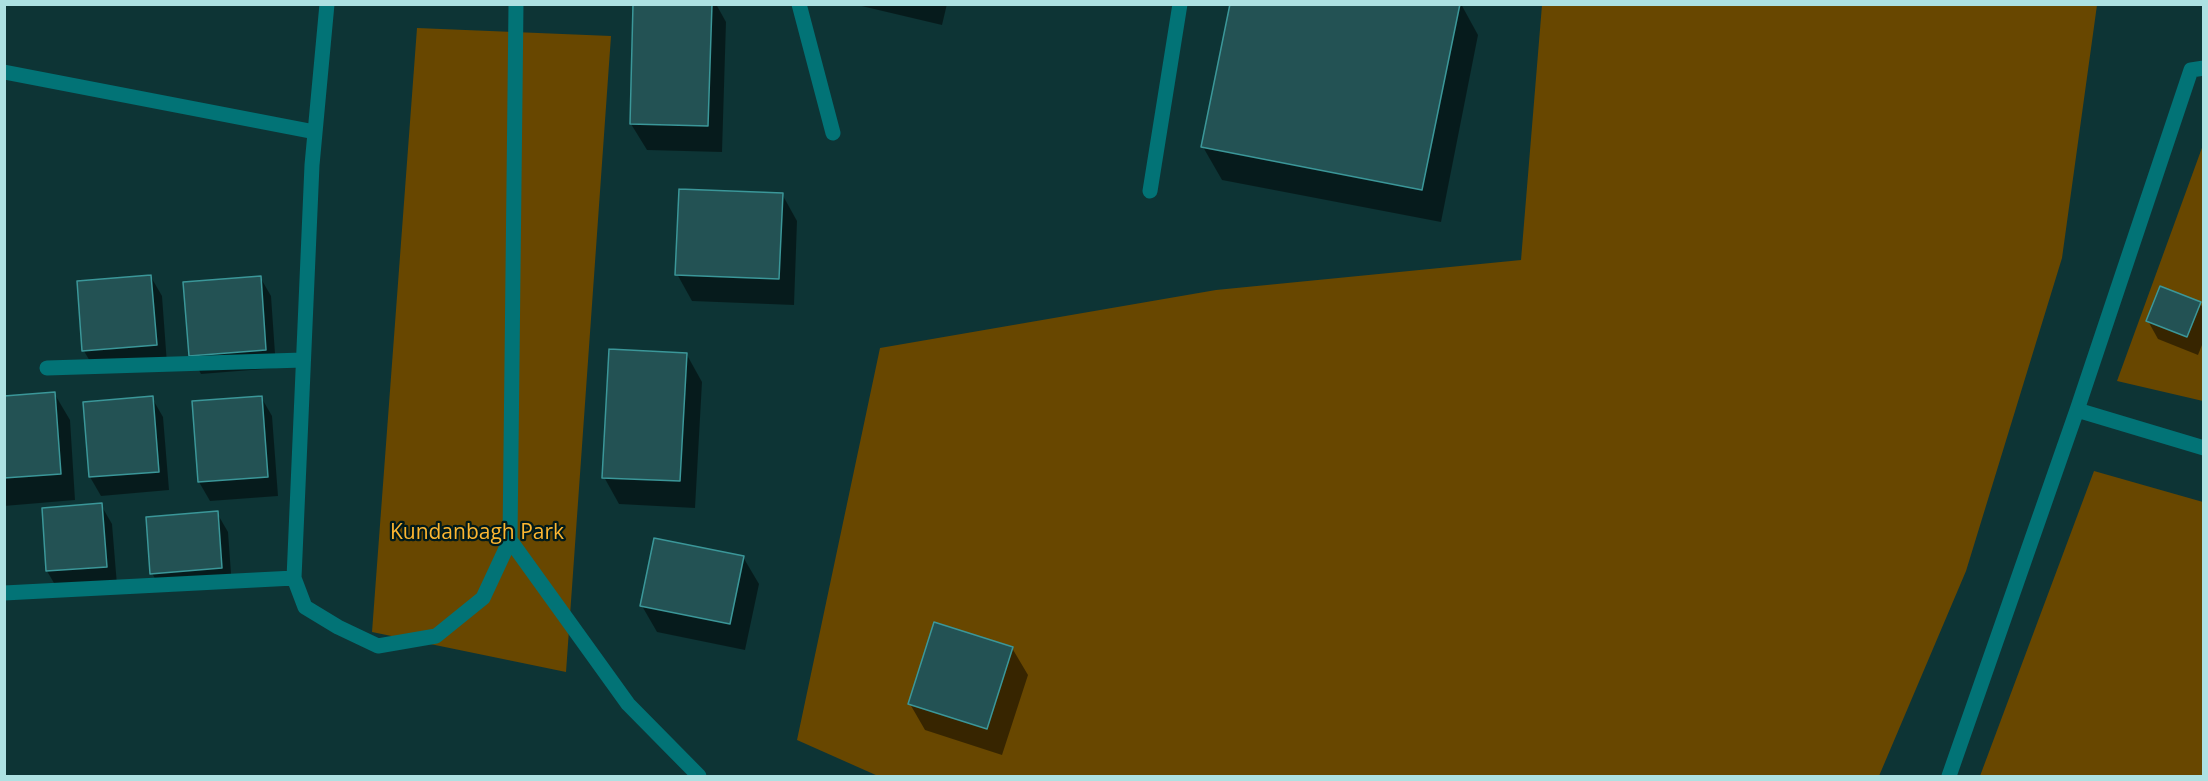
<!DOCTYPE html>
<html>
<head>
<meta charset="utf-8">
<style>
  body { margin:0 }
  #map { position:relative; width:2208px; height:781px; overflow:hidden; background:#0d3435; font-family:"Open Sans",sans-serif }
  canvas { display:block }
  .frame { position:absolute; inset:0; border:6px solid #ade1e2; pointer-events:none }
</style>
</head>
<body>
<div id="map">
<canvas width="2208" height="781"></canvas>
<div class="frame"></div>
</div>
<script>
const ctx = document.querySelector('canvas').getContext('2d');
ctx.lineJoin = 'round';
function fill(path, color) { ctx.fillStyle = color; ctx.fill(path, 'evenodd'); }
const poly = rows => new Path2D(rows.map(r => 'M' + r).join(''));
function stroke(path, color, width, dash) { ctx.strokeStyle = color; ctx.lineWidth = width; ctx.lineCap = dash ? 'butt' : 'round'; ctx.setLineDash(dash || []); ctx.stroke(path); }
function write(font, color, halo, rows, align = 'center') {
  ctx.font = font + ' "Open Sans",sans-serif'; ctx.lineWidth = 4.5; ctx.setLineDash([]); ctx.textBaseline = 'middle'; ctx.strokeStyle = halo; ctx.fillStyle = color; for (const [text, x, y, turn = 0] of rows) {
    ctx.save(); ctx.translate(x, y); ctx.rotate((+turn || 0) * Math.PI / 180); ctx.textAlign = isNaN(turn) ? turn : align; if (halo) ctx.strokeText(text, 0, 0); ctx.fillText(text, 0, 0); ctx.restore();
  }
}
const green = poly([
  [1542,5,2097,5,2062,258,1966,571,1879,776,878,776,797,740,880,348,1216,290,1521,260],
  [417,28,611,36,566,672,372,632],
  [2203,145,2203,401,2117,381],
  [2094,471,2203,502,2203,776,1980,776]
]);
const shadow = poly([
  [634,4,716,4,726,22,722,152,647,150,631,124],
  [853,4,947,4,942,25],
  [1231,4,1461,4,1478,35,1441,222,1222,180,1203,147],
  [782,194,797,221,794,305,692,301,677,274],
  [151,277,162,296,167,364,95,370,84,351],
  [260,277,271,296,276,368,201,374,191,355],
  [2200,303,2204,310,2204,340,2198,355,2158,339,2148,321],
  [687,355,702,382,695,508,619,504,604,477],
  [54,393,70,420,75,500,4,506,4,397],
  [261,397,272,416,278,496,210,501,199,482],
  [152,398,163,417,169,490,101,496,90,477],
  [101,505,112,524,117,585,58,590,47,571,43,509],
  [217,513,228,532,232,587,162,592,152,573],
  [743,557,759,584,745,650,657,632,642,606],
  [1012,648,1028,675,1002,755,925,730,910,704]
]);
const building = poly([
  [633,4,712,4,708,126,630,124,633,4],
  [1230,4,1460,4,1422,190,1201,147,1230,4],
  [679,189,783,193,779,279,675,275,679,189],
  [151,275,157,345,82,351,77,281,151,275],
  [261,276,266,350,189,356,183,282,261,276],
  [2160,286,2201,302,2187,337,2146,321,2160,286],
  [609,349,687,353,680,481,602,478,609,349],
  [55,392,61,474,4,478,4,396,55,392],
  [153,396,159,472,89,477,83,402,153,396],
  [262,396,268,477,198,482,192,401,262,396],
  [102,503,107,567,46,571,42,508,102,503],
  [218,511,222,568,150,574,146,517,218,511],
  [654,538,744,556,730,624,640,606,654,538],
  [934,622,1013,647,987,729,908,704,934,622]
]);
const minor = poly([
  [327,4,312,165,294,578,305,607,338,627,378,646,436,636,483,598,510,540,516,4],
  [799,4,833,133],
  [4,72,315,132],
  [1150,191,1180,4],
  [47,368,303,360],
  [2077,410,2204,448],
  [510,540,628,704,699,776],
  [4,593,294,578],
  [1949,776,2077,410,2191,70,2204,68]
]);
const parkNames = [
  ["Kundanbagh Park",477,533]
];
fill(green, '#684700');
fill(shadow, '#0007');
fill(building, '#235254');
stroke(building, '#3b9799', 1.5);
stroke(minor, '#027376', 15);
write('21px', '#fcb631', '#011a1b', parkNames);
</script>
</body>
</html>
